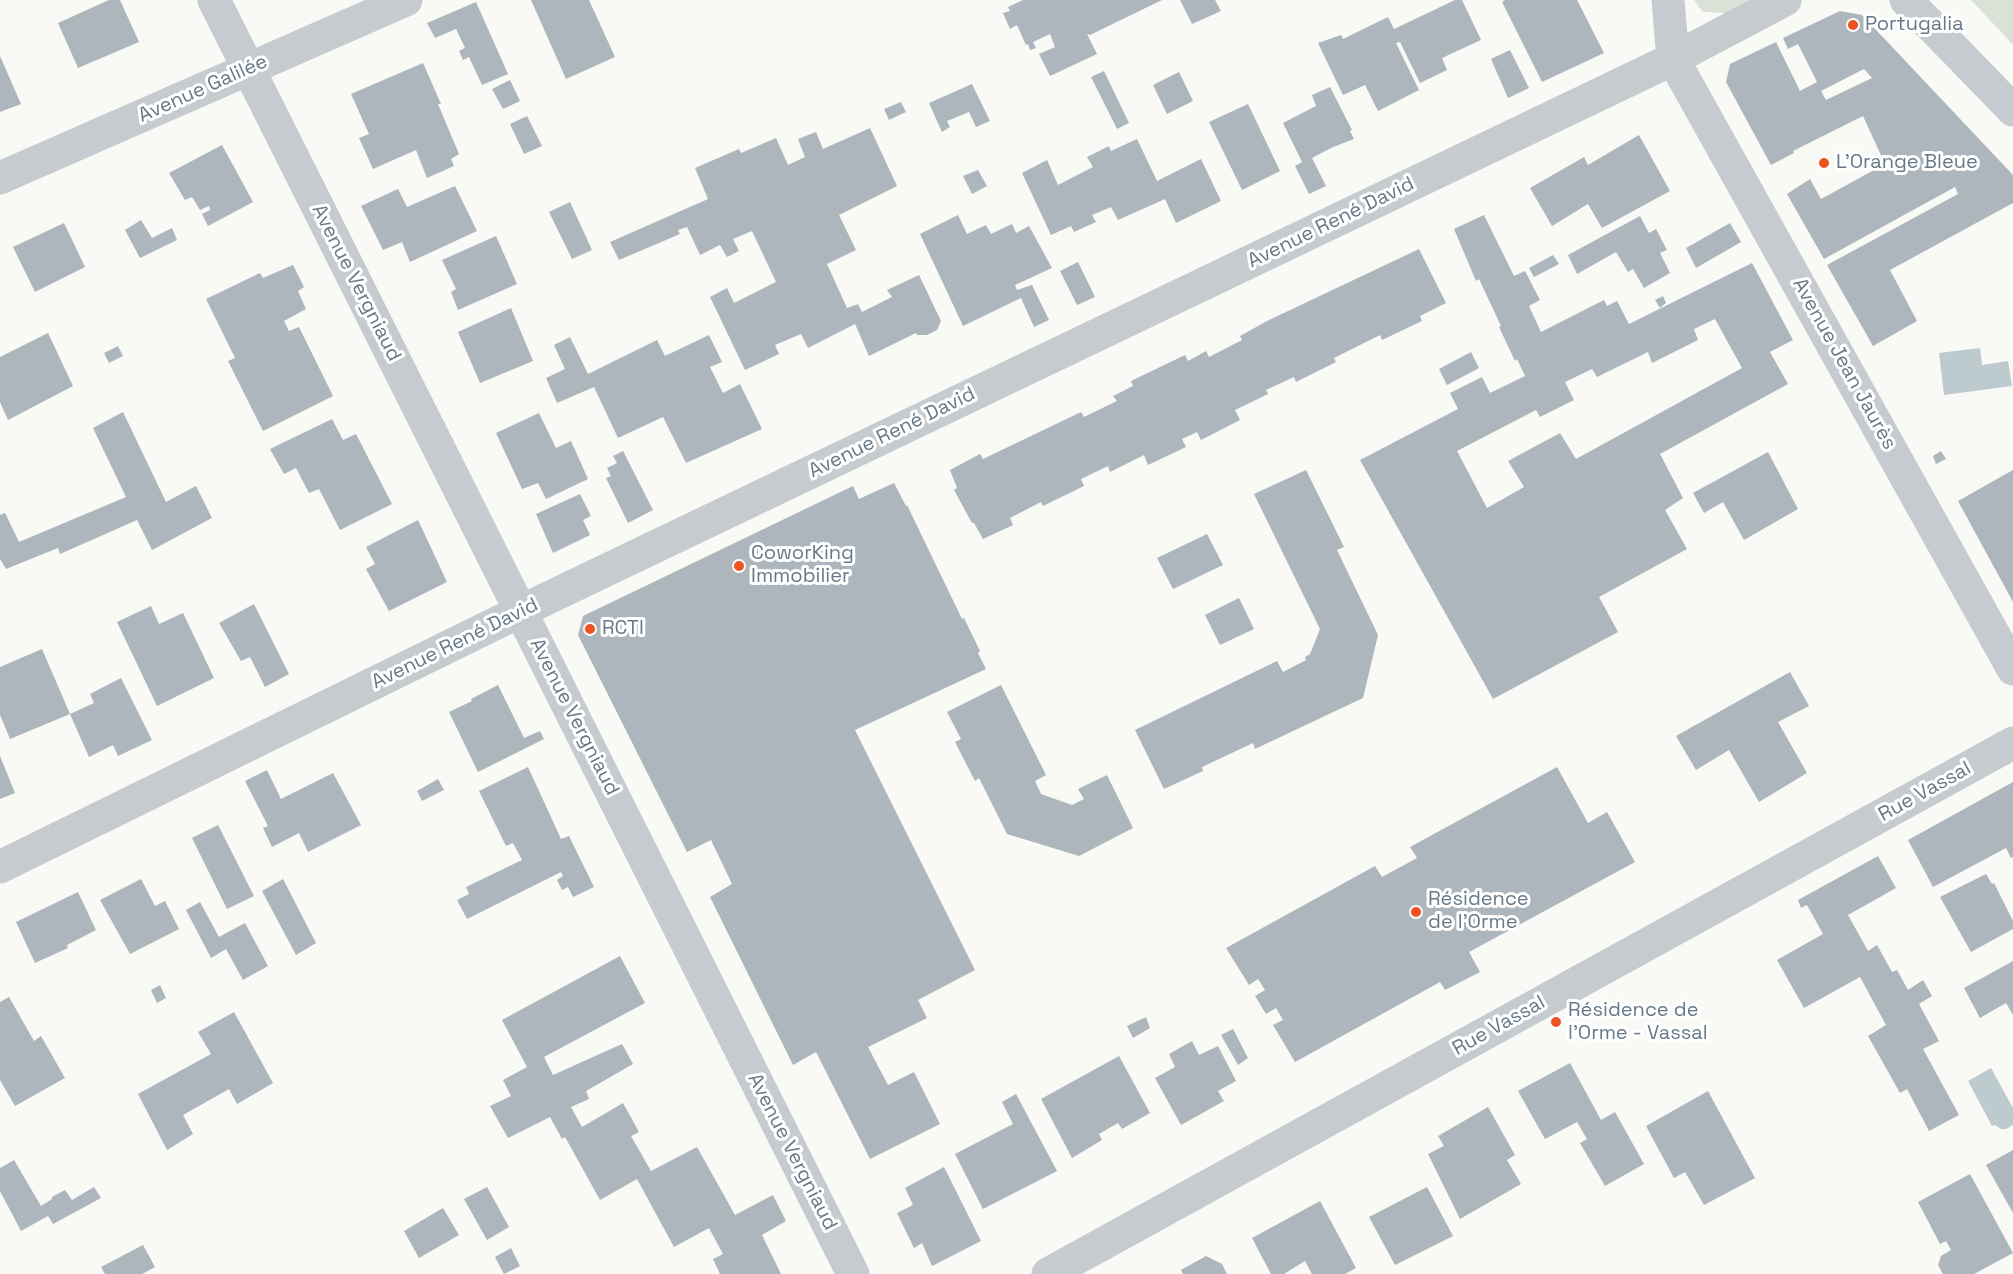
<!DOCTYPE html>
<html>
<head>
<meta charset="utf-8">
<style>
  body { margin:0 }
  canvas { display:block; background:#f9f9f6 }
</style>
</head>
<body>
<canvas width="2013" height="1274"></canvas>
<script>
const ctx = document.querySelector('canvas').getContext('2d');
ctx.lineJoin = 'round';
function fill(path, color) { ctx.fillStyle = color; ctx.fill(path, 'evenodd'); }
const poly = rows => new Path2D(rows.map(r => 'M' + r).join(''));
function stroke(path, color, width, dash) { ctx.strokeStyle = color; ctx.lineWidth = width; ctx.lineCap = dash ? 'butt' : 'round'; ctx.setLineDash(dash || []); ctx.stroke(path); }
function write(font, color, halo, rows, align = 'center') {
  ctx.font = font + ' "Space Grotesk",sans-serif'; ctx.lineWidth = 6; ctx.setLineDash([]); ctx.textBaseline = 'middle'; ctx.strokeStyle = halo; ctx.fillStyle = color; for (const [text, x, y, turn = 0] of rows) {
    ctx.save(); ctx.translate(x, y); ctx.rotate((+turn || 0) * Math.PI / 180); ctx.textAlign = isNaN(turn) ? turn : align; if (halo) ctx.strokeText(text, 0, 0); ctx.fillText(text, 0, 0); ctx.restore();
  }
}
const green = poly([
  [1694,0,1756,0,1727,13,1703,12],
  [1971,0,2013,0,2013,45,2003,34]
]);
const water = poly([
  [1980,348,1982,365,2008,361,2012,386,1944,395,1939,353],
  [1991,1068,2013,1108,2013,1125,2006,1129,2001,1129,1995,1125,1992,1126,1968,1081]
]);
const building = poly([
  [109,0,120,0,139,42,78,68,58,23],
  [531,0,589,0,615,57,566,79],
  [1023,0,1162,0,1090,35,1087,34,1097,54,1050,76,1039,54,1055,47,1050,34,1033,42,1036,48,1030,50,1028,44,1026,45,1017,25,1010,29,1003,13,1010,11,1008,7],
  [1180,0,1215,0,1221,11,1192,24],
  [1455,0,1462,0,1481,40,1442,58,1447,70,1420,83,1400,42,1396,43,1419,90,1378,111,1365,85,1343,95,1318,43,1341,35,1343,39,1388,17,1394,29],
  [1505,0,1577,0,1604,53,1542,82,1502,2],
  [476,2,508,74,482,85,469,57,463,60,459,51,465,48,456,29,435,38,427,23],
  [1840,11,1862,15,2013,175,2013,203,1890,270,1917,321,1873,346,1827,265,1958,194,1955,187,1824,259,1787,194,1810,179,1821,199,1885,164,1863,116,1793,151,1794,153,1771,165,1726,82,1730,64,1776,42,1800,91,1817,82,1798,44,1788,49,1783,38],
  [1864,69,1872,78,1826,100,1821,91],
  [1510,50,1529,88,1508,98,1491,59],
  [0,56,21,104,0,112],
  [423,63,441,104,438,104,459,154,451,159,454,166,427,178,416,150,373,169,359,138,369,134,351,94],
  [1104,71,1129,123,1117,129,1091,77],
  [1179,72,1193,101,1167,114,1153,85],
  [510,80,520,101,503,109,492,89],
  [972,84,990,121,976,127,969,112,947,121,950,127,942,132,929,103],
  [1330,87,1352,130,1350,131,1354,139,1333,147,1312,158,1326,186,1309,194,1295,166,1302,162,1283,123,1316,106,1312,95],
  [901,102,906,112,889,120,884,109],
  [1248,104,1280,171,1242,190,1209,122],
  [527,116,542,146,524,154,510,124],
  [870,128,897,186,839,215,856,250,827,264,847,308,858,304,862,312,892,297,887,290,919,275,941,321,937,330,927,335,917,335,916,333,869,356,855,324,808,348,801,334,775,345,779,354,745,370,710,297,727,288,734,303,776,282,752,231,733,239,739,251,727,257,720,245,700,255,687,227,678,230,680,234,619,260,610,242,708,199,695,168,739,149,741,153,776,138,788,165,805,157,798,139,816,132,823,149],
  [1639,135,1670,191,1602,228,1588,204,1552,226,1530,188,1584,157,1588,165],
  [1137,139,1157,181,1201,159,1221,201,1176,223,1165,199,1118,220,1111,207,1092,215,1096,222,1074,232,1071,226,1051,235,1022,173,1047,160,1058,185,1093,167,1087,157,1109,146,1111,151],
  [222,145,253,202,208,226,202,214,210,210,209,206,200,210,192,197,185,200,169,173],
  [978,170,987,186,972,194,963,176],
  [455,186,477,231,410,262,402,242,383,250,361,206,398,189,407,207],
  [570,202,592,250,572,259,549,212],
  [958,215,967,234,986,225,991,234,1012,224,1016,233,1029,226,1052,268,1015,285,1017,290,1032,285,1049,320,1034,327,1021,298,963,326,920,234],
  [1484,215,1514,276,1525,271,1540,300,1529,306,1541,332,1604,300,1607,306,1617,301,1629,324,1752,263,1793,340,1770,352,1788,384,1660,454,1683,498,1665,510,1687,549,1599,597,1618,632,1493,699,1360,460,1458,409,1450,393,1482,377,1490,393,1525,376,1517,359,1515,361,1499,327,1501,326,1479,279,1476,281,1454,229],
  [1715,319,1742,368,1576,459,1560,433,1508,461,1524,487,1487,508,1457,451,1536,410,1540,417,1574,400,1565,382,1592,369,1597,377,1648,352,1652,363,1698,340,1694,329],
  [1640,216,1649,233,1656,229,1667,250,1660,253,1670,273,1644,288,1633,269,1628,272,1616,252,1577,274,1568,255],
  [141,220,152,238,172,228,177,240,140,258,125,230],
  [64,223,85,267,35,292,13,247],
  [1730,223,1741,242,1696,268,1686,248],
  [496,236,517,284,458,310,451,292,456,289,442,260],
  [1419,249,1446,303,1420,316,1422,321,1382,340,1380,335,1334,358,1336,362,1296,382,1294,377,1266,390,1268,394,1235,410,1240,420,1201,440,1197,432,1182,439,1186,447,1148,465,1144,455,1110,472,1108,466,1081,479,1084,486,1043,506,1041,502,1010,518,1013,525,983,539,974,523,972,523,954,490,957,488,950,470,980,454,983,459,1081,412,1084,417,1117,401,1113,396,1133,386,1131,381,1185,355,1188,361,1206,351,1209,357,1242,340,1240,336,1267,321],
  [1553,255,1559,264,1534,277,1529,268],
  [1078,262,1095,297,1077,305,1060,271],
  [293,265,304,287,298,291,306,309,284,321,289,331,299,327,333,396,263,431,228,361,235,358,206,299,260,273,263,278],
  [1663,296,1666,303,1660,308,1655,300],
  [511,308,533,361,480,383,458,332],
  [48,333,73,386,8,420,0,402,0,357],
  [709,335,722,362,710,367,723,393,740,384,762,429,686,463,663,417,618,438,594,387,557,403,546,378,565,369,554,345,570,337,588,374,657,340,665,356],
  [118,346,123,356,109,363,104,353],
  [1471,352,1479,368,1447,385,1439,369],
  [123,412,166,502,196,486,212,518,152,550,137,520,60,554,58,548,6,569,0,559,0,515,5,513,19,542,126,497,93,428],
  [539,413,556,448,571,441,588,479,546,499,538,483,522,489,496,433],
  [332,419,343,440,356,434,392,504,340,530,319,489,309,493,296,468,284,474,270,449],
  [623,451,653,510,628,523,606,478,611,476,607,468,617,463,613,456],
  [1941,451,1946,459,1936,464,1933,456],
  [1768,452,1798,509,1744,540,1723,502,1704,513,1693,493],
  [1306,470,1344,547,1337,550,1378,635,1363,698,1255,749,1253,743,1202,767,1203,771,1164,789,1135,730,1277,661,1283,672,1306,660,1305,657,1310,654,1320,629,1254,494],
  [2013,470,2013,602,1958,501],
  [894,483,906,506,907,505,962,619,964,618,980,651,978,653,986,669,855,730,975,970,918,1000,927,1018,868,1047,888,1085,914,1072,940,1124,870,1159,816,1052,793,1065,710,897,732,884,711,840,687,852,578,635,583,616,853,486,859,499],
  [580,494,591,516,583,520,590,535,553,553,536,514],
  [418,520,447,582,389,611,366,569,375,564,366,547],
  [1207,534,1223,565,1173,589,1157,558],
  [1239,598,1254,629,1220,645,1205,615],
  [254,604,289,674,265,687,250,657,241,661,219,623],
  [151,606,159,624,183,613,214,678,157,706,117,622],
  [42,649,70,714,94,703,90,694,121,678,152,740,118,756,113,745,89,757,70,714,10,739,0,715,0,667],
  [1790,672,1809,706,1778,722,1807,773,1759,802,1729,750,1696,770,1676,736],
  [498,685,524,738,540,731,544,739,478,772,449,712,472,701,471,699],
  [1001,685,1046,775,1035,781,1041,794,1072,805,1084,799,1078,789,1107,775,1133,828,1079,856,1007,834,979,778,975,781,955,742,961,739,947,712],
  [0,756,15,793,0,799],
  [528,767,561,839,569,836,594,887,573,897,568,887,562,890,557,880,563,876,561,872,467,919,457,900,469,894,466,887,522,860,513,843,506,846,479,791],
  [1557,767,1588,823,1607,812,1635,862,1469,952,1480,972,1445,990,1440,982,1295,1062,1273,1025,1283,1020,1276,1008,1266,1014,1255,996,1265,990,1258,979,1249,985,1226,948,1375,866,1382,877,1417,858,1410,847],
  [267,770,281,799,333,773,361,825,308,852,299,833,272,847,263,828,268,826,245,781],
  [438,779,444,790,422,801,417,791],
  [2013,782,2013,857,2011,858,2006,848,1933,887,1908,840],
  [218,825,254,896,227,909,192,838],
  [1878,856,1896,888,1848,915,1868,951,1877,945,1892,972,1897,970,1908,990,1923,980,1932,996,1919,1004,1939,1041,1923,1049,1959,1115,1929,1131,1907,1089,1900,1093,1868,1036,1886,1025,1860,977,1804,1008,1777,960,1823,934,1807,905,1801,908,1798,900],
  [1986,874,1992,884,1994,883,2013,921,2013,929,1971,952,1940,897],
  [141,879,155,906,165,901,179,929,130,954,100,900],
  [283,879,316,943,296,955,262,891],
  [78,892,96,930,67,945,68,948,35,963,16,922],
  [200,902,219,937,245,923,268,966,243,980,226,949,211,958,186,910],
  [620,956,645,1003,544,1057,553,1075,622,1044,633,1064,586,1091,589,1099,571,1107,582,1127,623,1103,639,1132,631,1136,651,1171,697,1147,735,1215,773,1195,786,1221,762,1235,781,1274,720,1274,713,1259,723,1254,709,1228,674,1247,637,1179,600,1200,565,1137,562,1139,550,1117,508,1138,490,1106,511,1096,503,1080,527,1067,502,1020],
  [2013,961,2013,1015,2006,1003,1980,1018,1964,988],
  [160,985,166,998,157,1003,151,990],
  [9,997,34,1041,41,1036,65,1078,15,1106,0,1080,0,1002],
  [234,1012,273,1083,237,1104,229,1089,183,1115,193,1134,167,1150,138,1094,211,1054,198,1032],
  [1146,1017,1150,1028,1133,1038,1127,1026],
  [1233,1029,1248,1058,1238,1065,1221,1035],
  [1192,1041,1199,1055,1218,1046,1236,1081,1218,1091,1224,1101,1181,1125,1155,1078,1175,1067,1169,1054],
  [1119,1056,1150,1113,1122,1129,1118,1123,1099,1134,1102,1140,1072,1158,1041,1099],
  [1570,1063,1601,1120,1615,1112,1644,1164,1605,1186,1580,1143,1587,1139,1577,1122,1545,1139,1518,1091],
  [1708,1091,1755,1178,1704,1205,1685,1172,1674,1178,1646,1126],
  [1016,1094,1057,1171,983,1209,955,1154,1013,1124,1002,1102],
  [1488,1107,1515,1155,1507,1160,1521,1184,1460,1219,1428,1154,1444,1146,1438,1136],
  [2013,1150,2013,1213,1986,1165],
  [14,1160,41,1206,52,1199,52,1197,65,1190,72,1200,94,1187,101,1198,53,1224,48,1216,21,1231,0,1191,0,1168],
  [944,1167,981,1241,932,1266,922,1243,914,1248,897,1213,913,1205,905,1188],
  [1970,1174,2013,1253,1974,1274,1943,1274,1938,1265,1941,1256,1951,1250,1946,1241,1940,1244,1918,1202],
  [487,1187,509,1227,487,1240,464,1199],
  [1427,1187,1453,1236,1395,1265,1369,1217],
  [1320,1201,1356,1268,1345,1274,1312,1274,1305,1261,1284,1274,1271,1274,1252,1238],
  [443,1208,459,1235,419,1258,404,1231],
  [143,1245,155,1267,142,1274,105,1274,101,1267],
  [511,1248,520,1266,504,1274,495,1257],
  [1206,1256,1222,1264,1227,1274,1183,1274,1181,1270]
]);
const minor = poly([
  [214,0,853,1274],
  [1668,0,1673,59,2013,669],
  [1906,0,2013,110],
  [0,178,406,0],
  [0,867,521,611,1673,59,1785,0],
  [1048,1274,2013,743]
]);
const markers = [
  [1853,25,6,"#f2511d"],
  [1824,163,6,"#f2511d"],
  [739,566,6,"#f2511d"],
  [590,629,6,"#f2511d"],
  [1416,912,6,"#f2511d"],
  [1556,1022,6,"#f2511d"]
];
const poiNames = [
  ["Portugalia",1865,25],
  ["L'Orange Bleue",1836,163],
  ["CoworKing",751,554],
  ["Immobilier",751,577],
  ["RCTI",602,629],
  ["Résidence",1428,900],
  ["de l'Orme",1428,923],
  ["Résidence de",1568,1011],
  ["l'Orme - Vassal",1568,1034]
];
const streetNames = [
  ["Avenue Galilée",203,89,-24],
  ["Avenue René David",1331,223,-26],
  ["Avenue Vergniaud",356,283,63],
  ["Avenue Jean Jaurès",1844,364,61],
  ["Avenue René David",892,433,-26],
  ["Avenue René David",455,644,-26],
  ["Avenue Vergniaud",574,717,63],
  ["Rue Vassal",1925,792,-29],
  ["Rue Vassal",1499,1026,-29],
  ["Avenue Vergniaud",792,1152,63]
];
fill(green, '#dae1d7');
fill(water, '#bdcace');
fill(building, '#acb6bc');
stroke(minor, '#c6cbcf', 33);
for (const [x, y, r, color] of markers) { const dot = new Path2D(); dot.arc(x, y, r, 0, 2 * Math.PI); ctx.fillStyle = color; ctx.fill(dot); stroke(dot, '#fff', 2); }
write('20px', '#65798a', '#fff', poiNames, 'left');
write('20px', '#65798a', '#fff', streetNames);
</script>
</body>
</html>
